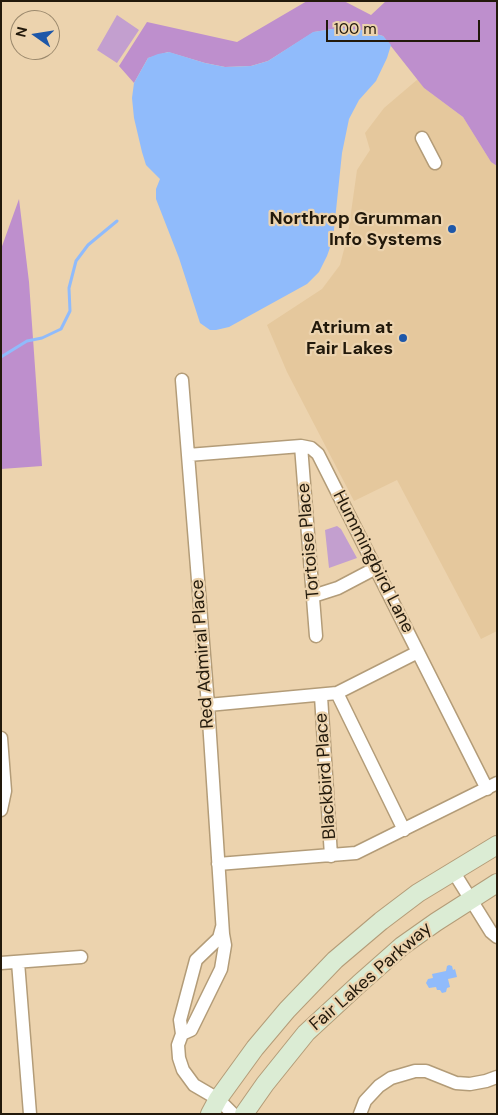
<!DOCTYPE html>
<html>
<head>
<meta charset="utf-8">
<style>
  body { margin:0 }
  #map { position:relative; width:498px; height:1115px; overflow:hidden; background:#ecd3ae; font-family:"DM Sans",sans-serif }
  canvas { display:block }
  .frame { position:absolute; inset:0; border:2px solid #22190b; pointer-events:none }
  .north { position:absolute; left:10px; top:10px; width:50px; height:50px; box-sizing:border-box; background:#ecd3ae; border:1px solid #9b896d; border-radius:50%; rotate:283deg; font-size:14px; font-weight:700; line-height:20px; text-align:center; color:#22190b }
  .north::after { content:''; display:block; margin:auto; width:18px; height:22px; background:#1d57a9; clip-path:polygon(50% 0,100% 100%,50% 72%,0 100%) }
  .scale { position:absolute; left:326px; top:20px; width:154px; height:22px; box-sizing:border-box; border:2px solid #22190b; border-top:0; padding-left:6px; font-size:15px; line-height:18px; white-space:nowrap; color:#22190b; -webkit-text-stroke:4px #ecd3ae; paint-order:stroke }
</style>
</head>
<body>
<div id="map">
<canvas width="498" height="1115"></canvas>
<div class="frame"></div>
<div class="north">N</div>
<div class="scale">100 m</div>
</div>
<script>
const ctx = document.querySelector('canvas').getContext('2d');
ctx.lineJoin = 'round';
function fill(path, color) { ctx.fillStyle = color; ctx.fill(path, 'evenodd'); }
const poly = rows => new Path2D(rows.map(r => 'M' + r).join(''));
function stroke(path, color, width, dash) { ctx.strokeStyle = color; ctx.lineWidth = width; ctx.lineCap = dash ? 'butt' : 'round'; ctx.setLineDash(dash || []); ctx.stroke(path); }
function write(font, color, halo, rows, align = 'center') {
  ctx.font = font + ' "DM Sans",sans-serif'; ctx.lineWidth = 4.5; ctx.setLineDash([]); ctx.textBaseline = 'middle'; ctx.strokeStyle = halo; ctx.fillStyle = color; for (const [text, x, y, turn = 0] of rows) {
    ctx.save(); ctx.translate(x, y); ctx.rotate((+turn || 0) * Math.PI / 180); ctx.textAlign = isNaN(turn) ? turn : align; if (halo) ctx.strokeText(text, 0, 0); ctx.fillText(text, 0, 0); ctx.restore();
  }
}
const built = poly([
  [418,79,424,88,463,117,491,162,497,166,497,631,481,639,397,480,354,501,287,372,267,325,322,289,340,265,348,234,357,170,370,150,365,133,384,108]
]);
const green = poly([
  [117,15,139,30,117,63,97,50],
  [337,526,341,529,357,558,329,568,325,530]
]);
const forest = poly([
  [307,1,344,1,371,15,386,1,497,1,497,166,491,162,463,117,424,88,383,36,362,30,339,28,314,32,268,61,251,66,225,67,205,63,168,52,148,58,134,83,119,66,147,22,237,42],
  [19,199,29,282,42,466,1,469,1,249]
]);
const water = poly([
  [339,28,362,30,383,36,391,45,387,58,376,81,359,100,349,119,342,153,333,239,327,256,319,272,307,284,229,327,216,330,210,330,200,323,179,258,156,199,156,189,160,179,146,165,142,152,134,118,132,98,134,83,148,58,158,54,169,52,205,63,225,67,251,66,268,61,313,32],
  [449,965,452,966,453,970,455,969,457,977,448,979,450,987,447,988,446,992,442,993,440,990,437,990,436,987,429,988,426,983,428,979,433,978,432,974,446,971,447,966]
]);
const stream = poly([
  [1,357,27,341,42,338,61,329,70,311,69,288,76,261,88,245,117,221]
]);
const minor = poly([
  [422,138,435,163],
  [301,446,316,636],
  [188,455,301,446,311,448,318,454,487,789],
  [313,596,338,588,376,568],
  [337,693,404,830],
  [321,696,331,856],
  [208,705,337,693,418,652],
  [1,738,5,791,1,810],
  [218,864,356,853,497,783],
  [453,871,491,932,497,937],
  [222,927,219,938,196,960,180,1020,182,1034,178,1045,179,1058,183,1070,194,1085,218,1099,233,1114],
  [18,962,30,1114],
  [1,963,81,957],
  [182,1034,191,1030,221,969,225,945,223,934,208,705,182,380],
  [360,1114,365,1101,379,1086,391,1078,415,1071,426,1071,456,1083,470,1084,486,1081,497,1077]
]);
const secondary = poly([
  [210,1114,218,1099,255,1048,287,1010,335,960,381,921,418,893,497,845],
  [244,1114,265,1084,306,1033,359,984,402,946,436,922,497,883]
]);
const markers = [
  [452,229,5,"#1d57a9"],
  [403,338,5,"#1d57a9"]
];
const poiNames = [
  ["Northrop Grumman",442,219],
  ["Info Systems",442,240],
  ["Atrium at",393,328],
  ["Fair Lakes",393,349]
];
const streetNames = [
  ["Tortoise Place",309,541,-95],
  ["Hummingbird Lane",373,562,63],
  ["Red Admiral Place",203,654,-94],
  ["Blackbird Place",326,776,-94],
  ["Fair Lakes Parkway",371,977,-41]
];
fill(built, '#e5c89d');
fill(green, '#c39fcf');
fill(forest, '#be8fcd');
fill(water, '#90bbfb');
stroke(stream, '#90bbfb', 3);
stroke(minor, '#b39c78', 15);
stroke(secondary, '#b39c78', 20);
stroke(minor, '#fff', 12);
stroke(secondary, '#dbecd4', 18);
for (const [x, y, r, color] of markers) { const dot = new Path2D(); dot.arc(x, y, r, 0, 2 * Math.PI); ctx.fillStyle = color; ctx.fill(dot); stroke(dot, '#ecd3ae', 2); }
write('bold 18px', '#22190b', '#ecd3ae', poiNames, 'right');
write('18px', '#22190b', '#ecd3ae', streetNames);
</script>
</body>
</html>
